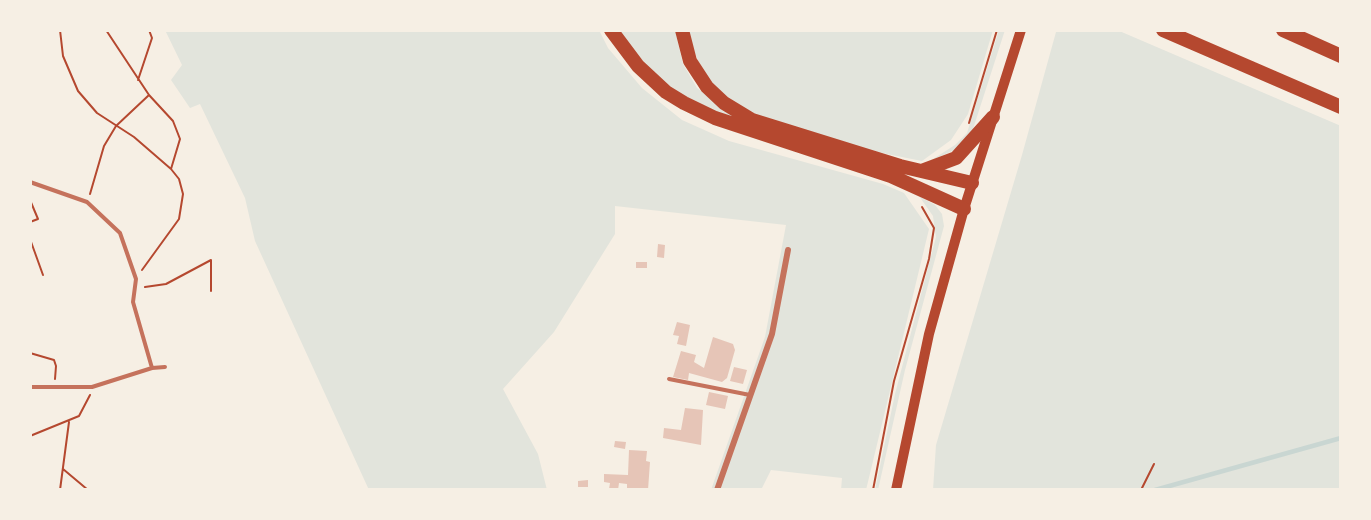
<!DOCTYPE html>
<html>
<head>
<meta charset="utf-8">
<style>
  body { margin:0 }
  #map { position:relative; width:1371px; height:520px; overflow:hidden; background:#f6efe4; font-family:Manrope,sans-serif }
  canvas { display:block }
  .frame { position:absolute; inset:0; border:32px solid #f6efe4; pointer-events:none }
</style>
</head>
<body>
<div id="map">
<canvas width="1371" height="520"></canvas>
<div class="frame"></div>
</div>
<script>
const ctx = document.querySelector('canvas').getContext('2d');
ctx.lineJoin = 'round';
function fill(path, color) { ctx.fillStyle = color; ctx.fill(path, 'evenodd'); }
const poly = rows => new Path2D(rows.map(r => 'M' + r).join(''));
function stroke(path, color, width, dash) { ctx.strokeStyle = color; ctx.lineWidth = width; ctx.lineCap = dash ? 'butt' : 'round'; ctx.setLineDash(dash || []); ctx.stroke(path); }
const green = poly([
  [165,30,599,30,608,48,642,88,682,120,729,141,883,184,904,193,929,229,866,490,841,490,842,478,771,470,761,490,711,490,765,337,786,225,615,206,615,234,554,332,503,389,538,454,547,490,369,490,255,241,245,198,200,104,190,108,171,80,182,65],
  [619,30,675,30,683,64,697,88,740,118,737,122,682,97,658,78,633,50],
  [689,30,993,30,968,114,951,140,922,161,857,148,765,119,739,107,719,91,704,74,691,44],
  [999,30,1005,30,973,129,959,148,930,161,955,145,967,133],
  [1053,30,1117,30,1341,126,1341,490,933,490,936,445,1022,155,1056,32],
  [919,196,935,205,942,214,944,226,905,370,878,490,875,490,895,394,936,237,933,216]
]);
const stream = poly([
  [1155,490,1341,438]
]);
const building = poly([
  [658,244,665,245,664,258,657,257],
  [636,262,647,262,647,268,636,268],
  [677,322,690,325,686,346,677,344,679,336,673,335],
  [713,337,733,344,735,350,727,378,722,382,689,373,688,380,673,377,681,351,696,355,694,362,704,368],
  [734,367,747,370,743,384,730,381],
  [709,392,728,396,725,409,706,405],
  [685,408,703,410,701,445,663,438,664,428,681,430],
  [615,441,626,442,625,449,614,447],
  [629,450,647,451,646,461,650,462,648,490,627,490,627,484,619,483,618,490,609,489,610,483,604,482,604,474,628,475],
  [588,480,588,487,578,487,578,481]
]);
const path = poly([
  [60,30,63,56,78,91,97,113,134,137,171,169,179,179,183,194,179,219,142,270],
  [138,80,152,38,149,30],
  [149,95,173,121,180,139,171,169],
  [969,123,997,30],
  [90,194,104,146,116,126,149,95,106,30],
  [30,200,38,219,30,222],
  [30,239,43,275],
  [145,287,166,284,211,260,211,291],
  [30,353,54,360,56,366,55,379],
  [30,436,79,416,90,395],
  [63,469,88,490],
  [60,490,69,422],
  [873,490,894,381,929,259,934,228,922,207],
  [1141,490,1154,464]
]);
const service = poly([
  [30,182,87,202,120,233,136,279,133,302,152,368],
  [669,379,750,395],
  [30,387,92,387,152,368,165,367]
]);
const minor = poly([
  [717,490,772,334,788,250]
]);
const secondary = poly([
  [896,490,929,334,964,209,1021,30]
]);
const motorway = poly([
  [611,30,638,66,666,92,684,103,715,118,891,176,964,209],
  [682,30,690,61,707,87,724,103,752,120,900,166,972,183],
  [1163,30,1341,107],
  [1283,30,1341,56],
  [924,170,956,158,993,117]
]);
fill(green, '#e2e4dc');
stroke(stream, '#c9d6d2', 4.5);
fill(building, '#e6c5b7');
stroke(path, '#b5482f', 2);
stroke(service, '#c5725c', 4);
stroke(minor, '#c5725c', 6);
stroke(secondary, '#b5482f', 10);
stroke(motorway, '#b5482f', 14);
</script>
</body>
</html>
